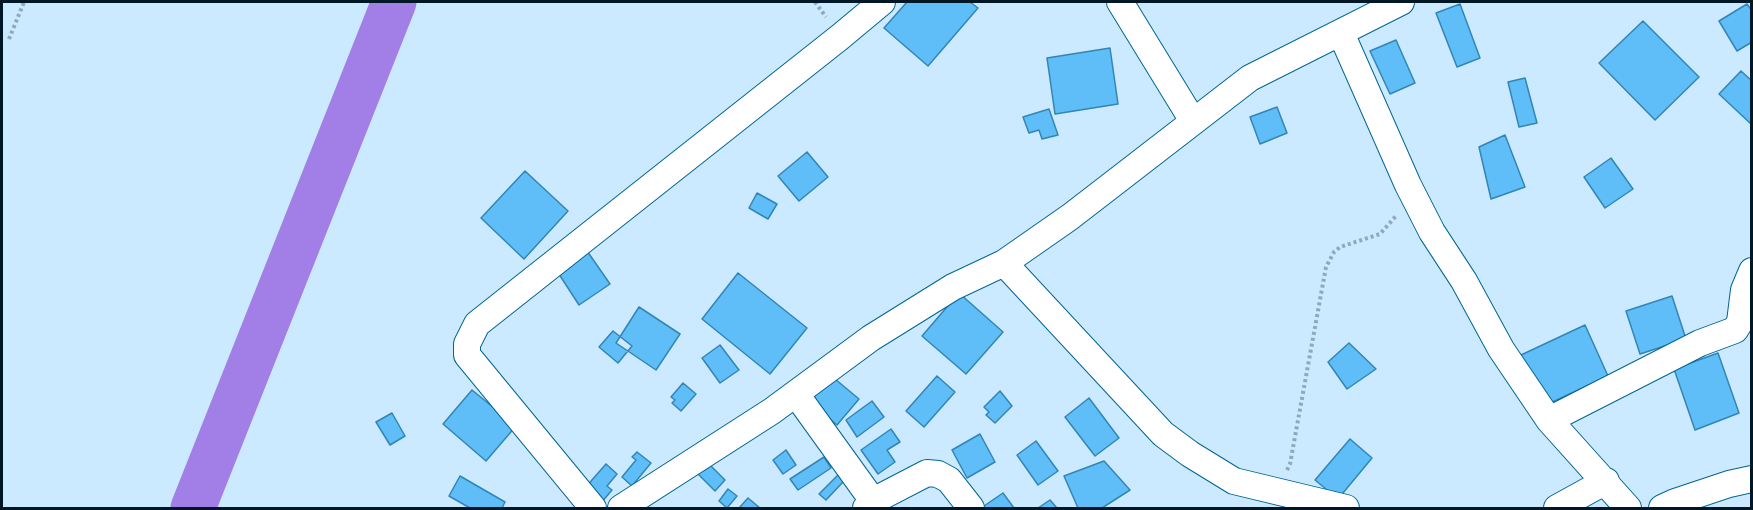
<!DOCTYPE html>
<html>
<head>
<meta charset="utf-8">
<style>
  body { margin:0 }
  #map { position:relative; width:1753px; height:510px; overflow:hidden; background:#cceaff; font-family:"Varela Round",sans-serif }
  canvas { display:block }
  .frame { position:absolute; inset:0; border:3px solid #001826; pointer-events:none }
</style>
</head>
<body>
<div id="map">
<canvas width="1753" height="510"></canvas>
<div class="frame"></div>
</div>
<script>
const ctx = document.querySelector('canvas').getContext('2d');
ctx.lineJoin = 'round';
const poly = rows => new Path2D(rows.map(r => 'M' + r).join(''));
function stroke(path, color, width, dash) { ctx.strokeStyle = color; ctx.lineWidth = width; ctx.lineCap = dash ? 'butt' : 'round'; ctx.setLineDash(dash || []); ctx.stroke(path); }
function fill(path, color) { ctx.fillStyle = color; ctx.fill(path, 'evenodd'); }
const river = poly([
  [193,508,394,2]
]);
const building = poly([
  [907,2,970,2,978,8,928,66,884,28,907,2],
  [1460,4,1480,58,1457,67,1436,13,1460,4],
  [1747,4,1752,11,1752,42,1737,51,1719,21,1747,4],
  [1643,21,1699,77,1655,120,1599,63,1643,21],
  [1396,40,1415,83,1390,94,1370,51,1396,40],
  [1110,48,1118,104,1055,114,1047,58,1110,48],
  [1741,71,1752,81,1751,124,1719,94,1741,71],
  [1525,78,1537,123,1519,127,1508,82,1525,78],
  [1277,107,1287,133,1260,144,1250,117,1277,107],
  [1049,109,1058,135,1042,139,1039,130,1029,133,1023,117,1049,109],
  [1505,135,1525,187,1491,199,1479,147,1505,135],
  [807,152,828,177,799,201,778,176,807,152],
  [1611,158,1633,189,1605,208,1584,177,1611,158],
  [525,171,568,211,524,259,481,218,525,171],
  [757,193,777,204,768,219,749,208,757,193],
  [585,248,610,284,579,305,555,268,585,248],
  [738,273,807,328,770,374,702,319,738,273],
  [959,293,1003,332,966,374,922,336,959,293],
  [1672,296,1686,339,1640,354,1626,311,1672,296],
  [639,307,680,334,656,370,616,343,639,307],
  [1585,325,1608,376,1544,406,1521,355,1585,325],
  [613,331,632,346,618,363,599,347,613,331],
  [1349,343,1376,369,1347,389,1328,362,1349,343],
  [720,345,739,370,720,383,702,358,720,345],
  [1718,353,1739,413,1695,430,1674,369,1718,353],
  [829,374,859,399,837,425,808,400,829,374],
  [937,376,955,392,924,427,906,411,937,376],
  [683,383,696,394,681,411,672,403,675,400,671,397,683,383],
  [472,390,516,426,486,461,443,424,472,390],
  [1000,391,1012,406,995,423,986,415,989,412,984,407,1000,391],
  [1089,398,1119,438,1095,456,1065,417,1089,398],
  [872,401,884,417,857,437,846,420,872,401],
  [392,413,405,436,390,445,376,422,392,413],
  [891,429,900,442,887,450,895,462,878,474,861,450,891,429],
  [980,434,995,462,967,478,952,450,980,434],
  [1350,439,1372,458,1338,499,1315,480,1350,439],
  [1036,441,1058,471,1038,485,1017,455,1036,441],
  [786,450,796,465,783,474,773,460,786,450],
  [637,452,651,463,632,486,622,477,636,460,632,457,637,452],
  [824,457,831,468,798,490,790,479,824,457],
  [1104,461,1130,490,1102,508,1078,508,1064,476,1104,461],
  [707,462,725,480,715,491,697,473,707,462],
  [606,464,617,474,607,486,612,490,601,503,584,489,606,464],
  [838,475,844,481,826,500,819,494,838,475],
  [460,476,505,502,502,508,470,508,449,496,460,476],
  [728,489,737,496,727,508,719,501,728,489],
  [1003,493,1014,508,981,508,1003,493],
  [748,498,760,508,739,508,748,498],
  [1050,500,1057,508,1038,508,1050,500]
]);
const path = poly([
  [815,2,826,17],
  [9,39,24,2],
  [1287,470,1290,464,1326,267,1334,252,1340,247,1380,234,1396,216]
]);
const minor = poly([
  [1120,2,1193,121],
  [1341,33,1408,185,1432,232,1464,281,1501,349,1549,420,1628,508],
  [1004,263,1163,434,1190,454,1234,481,1346,508],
  [796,394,873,501],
  [1549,420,1700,343,1735,330,1740,322,1744,290,1752,271],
  [593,508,467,355,467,344,477,324,840,37,882,2],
  [621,508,772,411,871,338,953,287,1004,263,1070,217,1250,78,1401,2],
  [866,508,873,501,927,473,938,474,949,480,971,508],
  [1557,508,1606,481],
  [1662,508,1675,502,1729,484,1752,479]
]);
stroke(river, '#a27fe7', 45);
fill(building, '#5fbef8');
stroke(building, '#3285b4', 1.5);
stroke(minor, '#006593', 28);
stroke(path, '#8da9bc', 4, [3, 3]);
stroke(minor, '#fff', 26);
</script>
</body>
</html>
